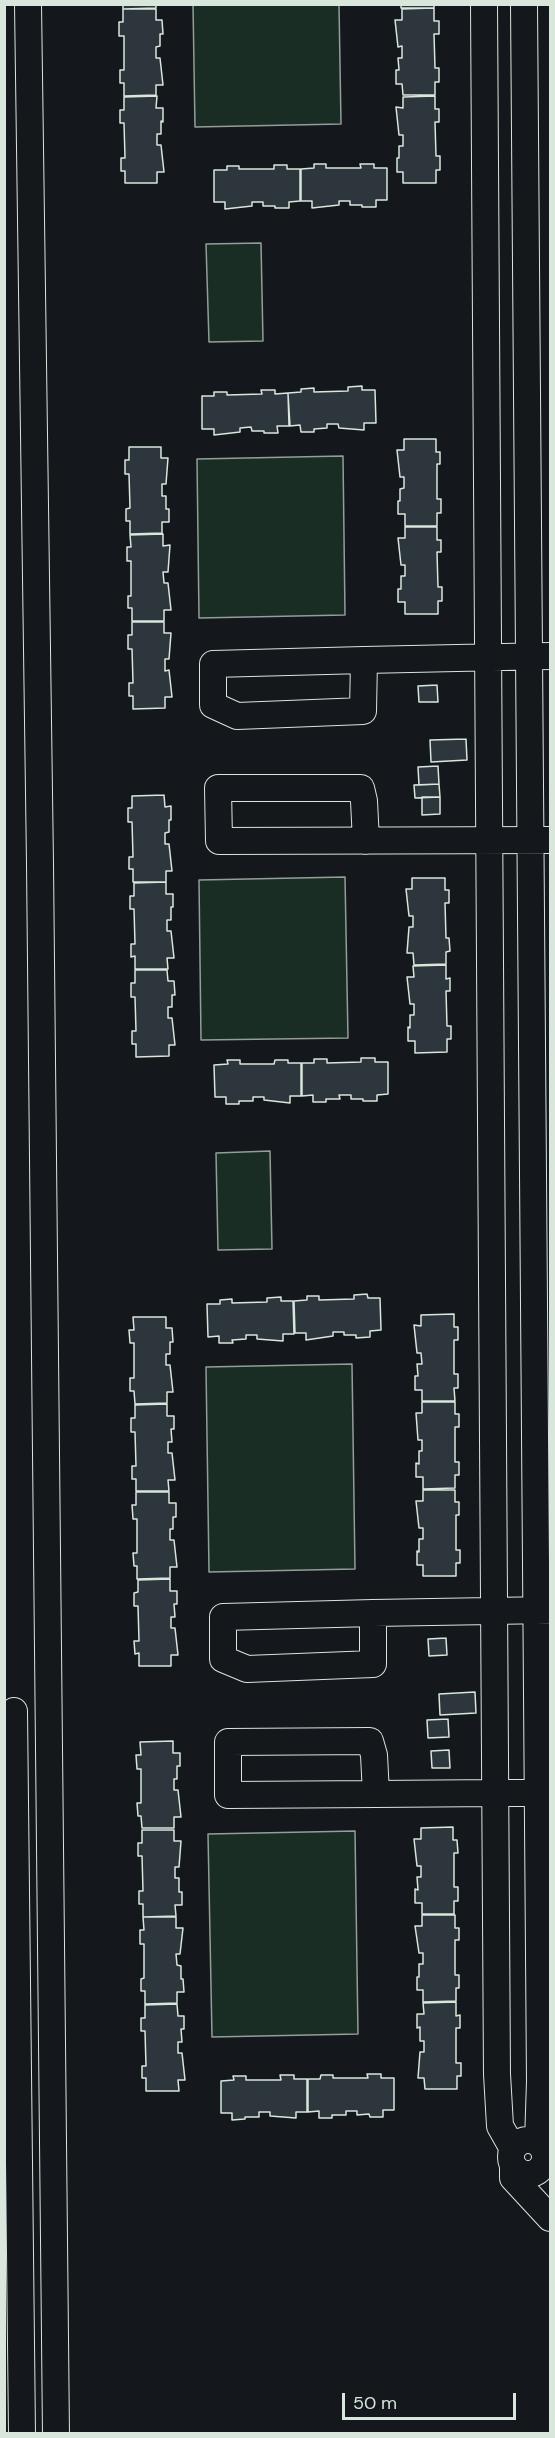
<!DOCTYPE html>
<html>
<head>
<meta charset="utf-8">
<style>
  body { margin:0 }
  #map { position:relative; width:555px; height:2438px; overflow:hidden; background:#14181c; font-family:"DM Sans",sans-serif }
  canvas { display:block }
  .frame { position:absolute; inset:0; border:6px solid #d8e6dc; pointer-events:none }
  .scale { position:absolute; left:342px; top:2393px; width:174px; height:27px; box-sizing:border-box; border:3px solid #d8e6dc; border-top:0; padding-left:8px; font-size:18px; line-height:21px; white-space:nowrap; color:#d8e6dc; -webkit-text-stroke:4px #14181c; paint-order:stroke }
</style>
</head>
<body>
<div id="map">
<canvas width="555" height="2438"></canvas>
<div class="frame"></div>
<div class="scale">50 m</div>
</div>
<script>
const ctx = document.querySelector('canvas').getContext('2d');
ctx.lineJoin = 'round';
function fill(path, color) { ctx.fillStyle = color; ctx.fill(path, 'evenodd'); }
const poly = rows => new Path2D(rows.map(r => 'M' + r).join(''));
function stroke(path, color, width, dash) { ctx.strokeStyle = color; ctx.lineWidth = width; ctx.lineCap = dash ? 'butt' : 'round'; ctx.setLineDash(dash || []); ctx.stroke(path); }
const green = poly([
  [193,5,339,5,341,124,195,127,193,5],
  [261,243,263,341,209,342,206,244,261,243],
  [343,456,345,615,199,618,197,459,343,456],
  [345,877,348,1038,201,1040,199,880,345,877],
  [270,1151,272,1249,218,1250,216,1153,270,1151],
  [352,1364,355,1569,209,1572,206,1367,352,1364],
  [355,1831,358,2034,212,2037,208,1834,355,1831]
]);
const building = poly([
  [123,4,156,4,156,8,123,9,123,4],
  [401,4,434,4,434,8,401,8,401,4],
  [434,8,434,21,439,21,439,34,434,34,435,68,439,68,439,82,435,82,435,95,403,95,402,84,396,84,396,70,399,70,398,58,402,58,402,46,398,47,395,20,402,20,402,9,434,8],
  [123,9,156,9,156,20,162,20,163,34,160,34,160,46,156,47,156,58,160,58,163,85,156,85,156,95,124,96,124,83,120,83,120,70,124,70,124,36,119,36,119,22,123,22,123,9],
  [157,96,156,108,163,108,163,122,161,121,161,134,157,134,157,145,161,145,164,172,157,172,157,183,125,183,125,171,121,171,121,158,125,158,124,123,120,123,120,110,124,110,124,97,157,96],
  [435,96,435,109,439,109,439,122,435,122,436,156,440,156,440,170,436,170,436,183,403,183,403,172,397,172,397,158,399,158,399,146,403,146,403,135,399,135,396,107,403,108,403,97,435,96],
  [314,164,326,164,326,168,361,168,360,164,374,164,374,168,387,168,387,200,376,200,376,207,362,207,362,205,350,205,350,201,339,201,339,205,312,208,312,201,301,201,301,169,314,168,314,164],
  [274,165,287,165,287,169,300,169,300,201,289,202,289,208,275,208,275,206,263,206,263,202,252,202,252,206,225,209,225,202,214,202,214,170,227,170,227,166,239,166,239,169,274,169,274,165],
  [362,386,362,390,375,390,376,423,364,423,364,430,339,428,338,424,327,424,327,428,314,429,314,432,301,432,300,425,290,426,288,393,301,392,301,389,314,388,314,392,348,391,348,387,362,386],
  [261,390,275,390,275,394,288,393,289,426,277,426,278,433,264,433,264,431,252,431,251,427,240,428,240,432,214,435,214,429,202,429,202,396,214,396,214,392,227,392,227,395,262,394,261,390],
  [404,439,436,439,436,452,440,452,440,464,437,464,437,499,441,499,441,513,437,513,437,526,405,526,405,514,398,514,398,501,400,501,400,489,404,488,404,477,400,477,397,450,404,450,404,439],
  [129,447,161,447,161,458,168,458,166,484,162,484,162,496,166,496,166,509,169,509,169,522,162,522,162,533,130,534,130,521,126,521,126,509,130,508,129,474,125,474,125,460,129,460,129,447],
  [405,527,437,527,437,540,441,540,441,552,437,552,438,587,442,587,442,601,438,601,438,614,405,614,405,602,398,602,398,589,401,589,401,576,405,576,405,565,401,565,398,538,405,538,405,527],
  [163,534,163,546,170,545,168,572,163,572,164,583,168,583,171,610,164,610,164,621,132,621,132,608,128,608,128,596,131,596,131,561,127,561,127,547,131,547,130,535,163,534],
  [132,622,164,622,164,633,171,633,169,659,165,659,165,671,169,670,172,697,165,697,165,708,133,709,133,696,129,696,129,683,133,683,132,649,128,649,128,635,132,635,132,622],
  [437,685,438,702,419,702,418,686,437,685],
  [466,739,467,760,431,762,430,740,466,739],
  [438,766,439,784,419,785,418,767,438,766],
  [439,784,440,797,415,798,414,785,439,784],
  [164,795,165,807,171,806,171,820,169,820,169,832,165,833,165,844,169,844,172,871,166,871,166,882,133,882,133,869,129,869,129,857,133,857,132,822,128,822,128,808,132,808,132,796,164,795],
  [422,797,440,797,440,814,422,815,422,797],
  [412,878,445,878,445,890,449,890,449,903,445,903,446,938,449,938,450,951,446,952,446,964,414,965,413,953,407,953,409,927,413,927,413,916,409,916,406,889,412,889,412,878],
  [166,882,166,894,173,894,173,907,171,907,171,920,167,920,167,931,171,931,174,958,167,958,168,969,135,969,135,956,131,957,131,944,135,944,134,909,130,909,130,896,134,896,134,883,166,882],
  [446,965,446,979,450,978,450,991,446,991,447,1026,451,1026,451,1039,447,1039,447,1052,415,1053,415,1041,408,1041,408,1027,410,1028,410,1015,414,1015,414,1004,410,1004,407,977,414,977,413,966,446,965],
  [135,970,167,970,168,981,174,981,175,995,172,995,172,1007,168,1007,168,1018,172,1018,175,1045,169,1045,169,1056,136,1057,136,1044,132,1044,132,1031,136,1031,135,997,131,997,131,983,135,983,135,970],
  [361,1058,375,1058,375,1062,388,1062,388,1094,377,1095,377,1101,363,1101,363,1099,351,1099,351,1095,339,1095,340,1099,326,1099,326,1102,313,1102,313,1095,302,1096,302,1063,314,1063,314,1059,327,1059,327,1063,361,1062,361,1058],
  [227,1060,240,1060,240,1064,274,1064,275,1060,288,1060,288,1063,301,1063,301,1096,290,1096,290,1103,264,1100,264,1097,253,1097,253,1101,239,1101,239,1104,226,1104,226,1097,215,1097,214,1065,228,1064,227,1060],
  [367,1294,368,1298,380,1298,381,1330,370,1331,370,1337,356,1338,356,1335,344,1335,344,1332,333,1332,333,1336,306,1340,306,1333,295,1333,294,1301,307,1300,307,1296,319,1296,319,1300,354,1299,354,1295,367,1294],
  [281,1297,281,1301,293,1301,294,1334,283,1334,283,1341,257,1339,257,1335,246,1335,246,1339,232,1340,233,1343,219,1343,219,1336,208,1337,207,1304,220,1304,220,1300,232,1299,232,1303,267,1302,267,1298,281,1297],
  [454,1314,454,1327,458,1327,458,1340,454,1340,454,1374,458,1374,458,1388,454,1388,455,1401,422,1401,422,1390,415,1390,415,1376,418,1376,417,1364,422,1364,421,1353,417,1353,414,1325,421,1326,421,1315,454,1314],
  [133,1317,166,1317,166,1328,172,1328,173,1342,170,1342,170,1354,166,1354,166,1365,170,1365,173,1392,167,1392,167,1403,135,1404,134,1391,130,1391,130,1378,134,1378,134,1343,130,1343,129,1330,134,1330,133,1317],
  [422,1402,455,1402,455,1414,459,1414,459,1427,455,1427,455,1462,459,1462,459,1475,455,1475,455,1488,423,1489,423,1477,416,1477,416,1463,419,1464,419,1451,422,1451,422,1440,418,1440,416,1413,422,1413,422,1402],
  [167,1404,167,1416,174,1416,174,1429,171,1429,172,1442,168,1442,168,1453,172,1453,175,1480,168,1480,169,1491,136,1491,136,1479,132,1479,132,1466,136,1466,135,1432,131,1432,131,1418,135,1418,135,1405,167,1404],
  [423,1490,455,1490,455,1502,459,1502,459,1515,456,1515,456,1550,460,1550,460,1563,456,1563,456,1576,423,1576,423,1565,417,1565,417,1551,419,1552,419,1539,423,1539,423,1528,419,1528,416,1501,423,1501,423,1490],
  [136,1492,169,1492,169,1503,176,1503,176,1517,173,1517,173,1529,170,1529,170,1540,174,1540,177,1567,170,1567,170,1578,137,1579,137,1566,134,1566,133,1553,137,1553,137,1519,133,1519,132,1505,136,1505,136,1492],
  [170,1579,170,1591,177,1591,177,1604,174,1604,175,1617,171,1617,171,1628,175,1628,178,1655,171,1655,171,1666,139,1666,139,1653,135,1654,134,1641,139,1641,138,1606,134,1606,134,1593,138,1592,138,1580,170,1579],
  [446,1638,447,1655,429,1656,428,1639,446,1638],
  [475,1692,476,1713,440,1715,439,1694,475,1692],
  [448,1719,449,1737,428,1738,427,1720,448,1719],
  [173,1741,173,1753,180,1753,180,1766,177,1766,177,1779,174,1779,174,1790,178,1790,181,1817,174,1817,174,1828,142,1828,141,1816,138,1816,137,1803,141,1803,141,1769,137,1769,136,1755,141,1755,140,1742,173,1741],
  [449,1750,450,1768,432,1768,431,1751,449,1750],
  [453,1827,453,1840,457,1840,458,1853,454,1853,454,1887,458,1887,458,1901,454,1901,454,1914,422,1914,422,1903,415,1903,415,1889,418,1890,417,1877,421,1877,421,1866,417,1866,414,1839,421,1839,421,1828,453,1827],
  [142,1830,174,1830,174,1841,181,1841,179,1867,175,1867,175,1878,179,1878,179,1892,182,1892,182,1905,175,1905,176,1916,143,1917,143,1904,139,1904,139,1891,143,1891,142,1856,138,1856,138,1843,142,1843,142,1830],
  [422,1915,455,1915,455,1928,459,1928,459,1940,455,1940,455,1975,459,1975,459,1988,456,1988,456,2001,423,2002,423,1990,417,1990,417,1977,419,1977,419,1964,423,1964,423,1953,419,1953,415,1926,422,1926,422,1915],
  [143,1917,176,1917,176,1928,183,1928,180,1954,176,1954,177,1965,181,1966,181,1979,183,1979,184,1992,177,1992,177,2003,145,2004,145,1991,141,1991,141,1979,144,1978,144,1944,140,1944,140,1930,144,1930,143,1917],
  [456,2002,456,2016,460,2015,460,2028,456,2028,456,2063,461,2063,461,2076,457,2076,457,2089,425,2089,424,2078,418,2078,420,2052,424,2052,424,2041,420,2041,420,2027,417,2028,417,2014,424,2014,423,2003,456,2002],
  [177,2004,178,2016,184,2016,184,2029,181,2029,182,2042,178,2042,178,2053,182,2053,185,2080,178,2080,179,2091,146,2091,146,2078,142,2078,142,2066,146,2066,145,2031,141,2031,141,2018,145,2018,145,2005,177,2004],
  [367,2074,381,2074,381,2078,394,2078,394,2110,383,2110,383,2117,370,2117,369,2114,357,2115,357,2111,346,2111,346,2115,332,2115,332,2118,319,2118,319,2111,308,2112,308,2079,320,2079,321,2075,333,2075,333,2078,368,2078,367,2074],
  [280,2075,294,2075,294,2079,307,2079,307,2112,296,2112,296,2118,270,2116,270,2112,259,2112,259,2117,245,2117,245,2119,232,2120,232,2113,221,2113,221,2081,234,2080,233,2076,246,2076,246,2080,281,2080,280,2075]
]);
const minor = poly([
  [28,4,40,864,56,2434],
  [484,4,497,2074,500,2126,513,2149],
  [524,4,540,2081,538,2142],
  [364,660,363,711,237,716,213,705,213,664,364,660,550,656],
  [366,841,364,801,361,788,218,788,219,841,550,840],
  [373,1613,373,1664,247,1669,223,1659,223,1617,373,1613,550,1610],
  [14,1711,22,2434],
  [376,1794,374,1755,370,1741,228,1742,228,1795,376,1794,496,1793,550,1793],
  '511 2157a17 17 0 1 1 34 0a17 17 0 1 1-34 0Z',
  [513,2166,513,2178,550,2218]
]);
fill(green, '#1a2d24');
stroke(green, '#939e99', 1.5);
fill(building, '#2c363c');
stroke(building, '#d8e6dc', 1.5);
stroke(minor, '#d8e6dc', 28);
stroke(minor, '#14181c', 26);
</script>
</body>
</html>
